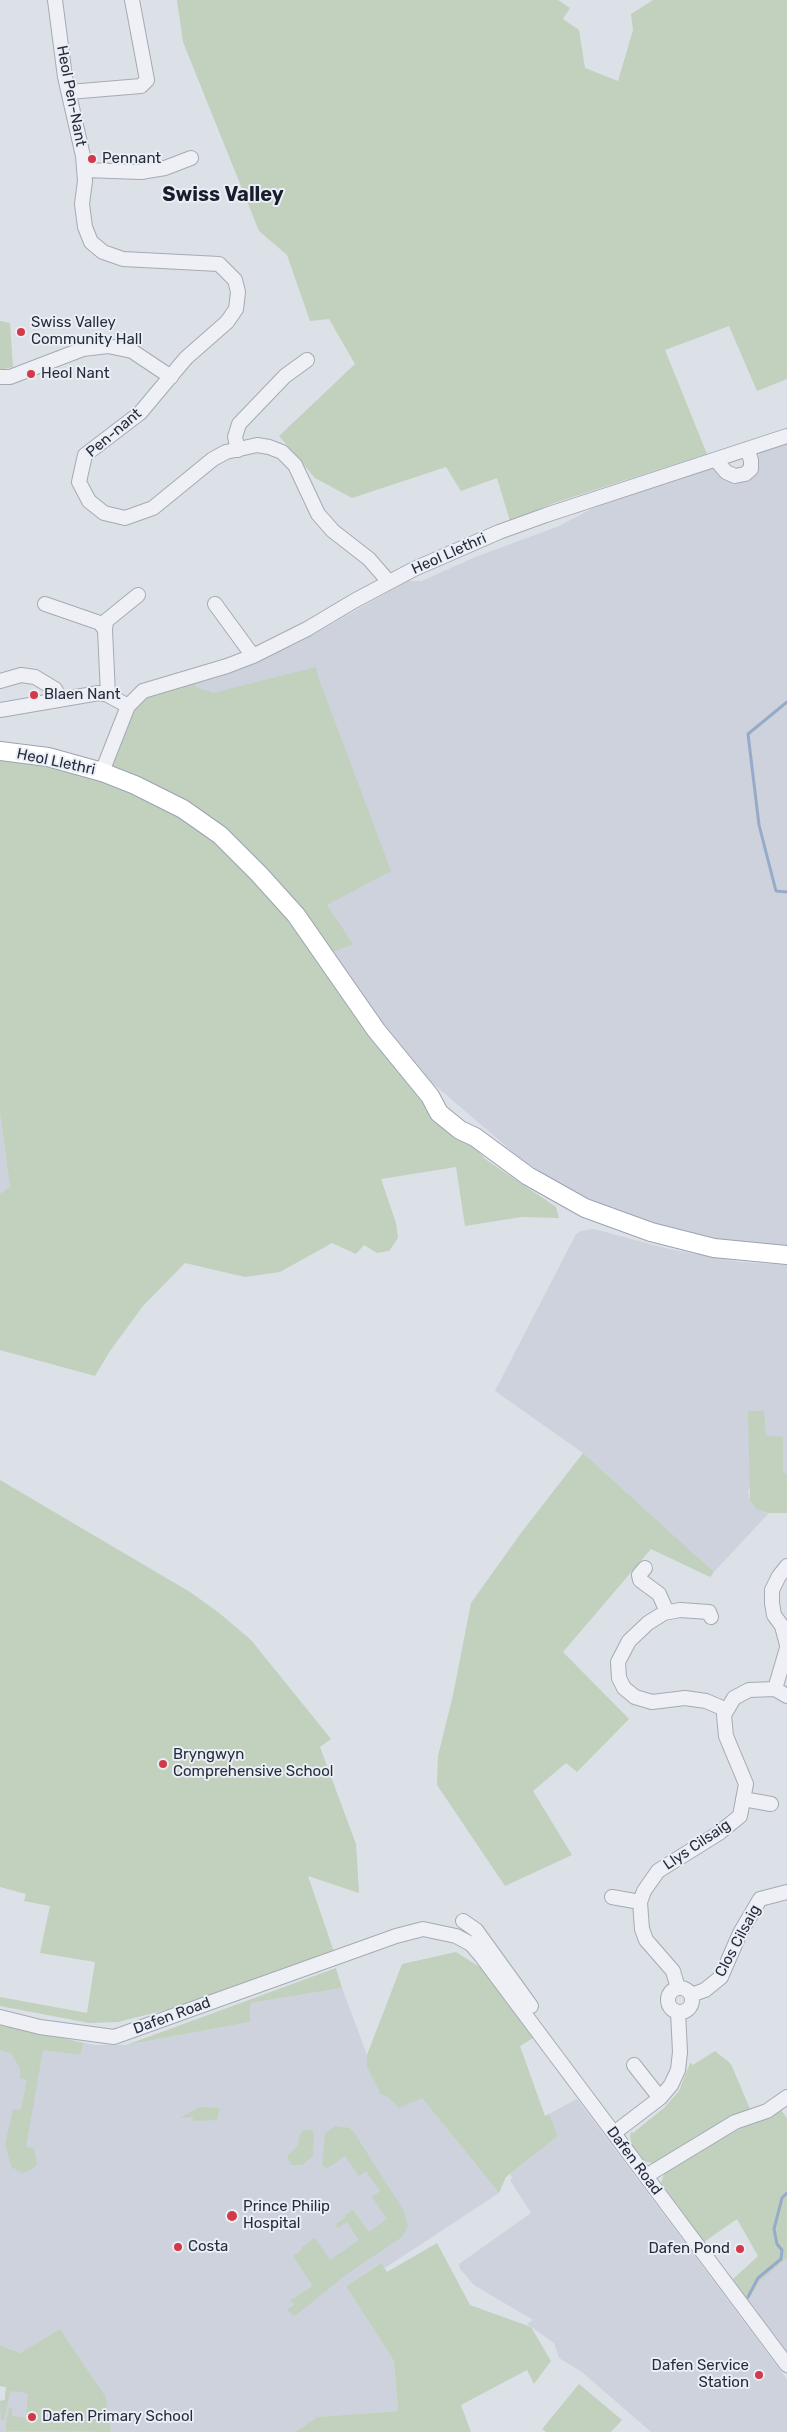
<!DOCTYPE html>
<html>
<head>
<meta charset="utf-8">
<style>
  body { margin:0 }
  canvas { display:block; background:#dce0e7 }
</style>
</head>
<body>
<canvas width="787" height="2432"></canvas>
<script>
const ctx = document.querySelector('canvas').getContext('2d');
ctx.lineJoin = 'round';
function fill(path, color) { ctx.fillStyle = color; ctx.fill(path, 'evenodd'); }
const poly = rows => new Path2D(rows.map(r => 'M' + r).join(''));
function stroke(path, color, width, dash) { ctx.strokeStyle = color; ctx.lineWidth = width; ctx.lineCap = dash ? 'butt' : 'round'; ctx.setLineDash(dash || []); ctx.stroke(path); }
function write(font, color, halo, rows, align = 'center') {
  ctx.font = font + ' Rubik,sans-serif'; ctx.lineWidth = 4; ctx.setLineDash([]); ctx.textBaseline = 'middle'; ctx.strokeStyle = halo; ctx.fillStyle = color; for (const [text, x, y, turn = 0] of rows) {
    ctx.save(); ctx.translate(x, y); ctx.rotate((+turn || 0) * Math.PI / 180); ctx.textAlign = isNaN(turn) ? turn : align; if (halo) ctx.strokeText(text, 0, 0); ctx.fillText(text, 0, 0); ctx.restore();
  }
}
const built = poly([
  [787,442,787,1249,701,1238,653,1225,598,1203,557,1182,521,1159,430,1081,127,719,172,688,214,678,298,643,408,581,422,581,475,557,557,527,597,506,715,466,725,476,757,467,759,452],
  [0,1112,17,1240,0,1244],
  [594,1229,669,1249,739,1262,787,1265,787,1474,748,1490,750,1501,756,1509,769,1513,714,1572,583,1453,495,1391,576,1234,581,1231],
  [342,1988,367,2055,367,2067,387,2096,422,2098,499,2193,385,2268,380,2263,346,2286,394,2361,398,2411,317,2417,295,2432,111,2432,106,2397,60,2329,20,2353,0,2345,0,2024,94,2045,126,2045,250,2022,250,2003],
  [577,2099,787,2379,787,2432,651,2432,582,2372,559,2358,554,2343,527,2324,533,2320,474,2285,460,2269,459,2264,531,2213,510,2180,513,2178,510,2174,558,2136,549,2114],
  [787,2258,787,2353,748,2300,759,2282],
  [16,2370,72,2432,0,2432,0,2401,5,2400,6,2387,0,2386]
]);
const green = poly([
  [177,0,558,0,570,8,563,19,579,30,585,68,618,81,633,30,631,14,653,0,787,0,787,379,757,391,729,326,665,350,707,454,554,503,510,521,497,478,461,491,446,467,352,498,315,478,279,436,355,364,329,319,310,321,287,255,259,231,183,42],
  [0,321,10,323,13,367,4,369,0,369],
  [316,667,318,677,391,871,327,905,353,944,333,952,325,948,430,1096,485,1159,556,1207,559,1218,521,1217,465,1226,456,1167,381,1179,396,1223,398,1238,389,1251,377,1253,364,1245,356,1254,332,1243,280,1272,245,1277,185,1263,143,1306,110,1351,95,1376,0,1350,0,1194,10,1187,0,1113,0,751,102,772,128,706,190,677,196,687,213,693],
  [748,1411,764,1411,766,1435,783,1437,783,1473,787,1474,787,1513,769,1513,756,1509,750,1501],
  [583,1453,714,1572,710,1577,651,1549,563,1652,629,1719,577,1772,566,1763,533,1791,572,1855,505,1886,437,1785,438,1756,453,1695,471,1603,521,1533],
  [0,1480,190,1592,218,1612,251,1640,331,1739,320,1747,356,1844,359,1893,308,1876,334,1952,173,2008,118,2022,89,2023,0,2006,0,1997,87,2013,95,1962,40,1953,50,1906,24,1901,26,1894,0,1887],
  [456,1952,481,1968,533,2038,520,2046,545,2116,549,2114,558,2136,506,2177,499,2193,422,2098,399,2108,387,2096,381,2094,367,2067,367,2055,402,1964],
  [336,1968,342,1988,250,2003,250,2022,126,2045],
  [0,2024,83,2043,80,2055,43,2050,26,2147,34,2148,37,2165,29,2171,22,2173,14,2168,12,2169,5,2144,13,2109,21,2110,27,2080,20,2078,20,2068,11,2053,0,2050],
  [715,2051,731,2064,750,2109,658,2161,652,2163,644,2161,632,2145,630,2137,631,2132,633,2133,664,2108,679,2091,690,2063,693,2065],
  [200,2107,220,2108,217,2120,194,2121,192,2117,180,2118],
  [779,2107,787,2118,787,2258,759,2282,748,2300,731,2281,758,2256,737,2219,704,2242,661,2183,666,2168,702,2146,762,2119],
  [336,2126,349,2128,353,2131,404,2211,408,2226,402,2237,347,2274,296,2315,293,2315,287,2310,294,2305,290,2299,293,2299,313,2286,293,2256,302,2250,301,2248,315,2238,330,2260,359,2240,347,2222,338,2228,335,2225,346,2217,345,2215,353,2210,369,2232,387,2219,372,2197,380,2191,366,2171,359,2176,345,2156,326,2169,322,2164,325,2133],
  [304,2130,311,2130,314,2134,313,2156,302,2165,291,2165,287,2157,298,2145,300,2134],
  [437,2243,470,2305,531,2327,551,2361,534,2384,527,2370,461,2405,471,2432,295,2432,317,2417,398,2411,394,2361,346,2286,381,2263,387,2272],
  [60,2329,106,2397,111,2432,6,2431,6,2423,9,2408,12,2408,12,2416,26,2418,28,2393,10,2391,4,2420,1,2420,0,2401,5,2400,6,2387,0,2386,0,2345,20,2353],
  [579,2384,622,2420,611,2432,546,2432,542,2429]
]);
const stream = poly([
  [787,702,748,734,759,825,776,891,787,892],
  [748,2297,758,2278,781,2259,782,2250,777,2244,774,2229,782,2198,787,2193]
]);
const minor = poly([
  [55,0,65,77,83,156,85,181,82,204,85,227,91,242,103,252,123,259,219,264,235,280,238,292,236,309,227,322,186,358,140,413,85,455,79,482,89,501,104,513,125,518,153,508,213,459,226,452,257,445,269,447,282,452,295,465,318,514,333,531,369,559,389,582],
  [69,92,141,86,147,80,132,0],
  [85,170,141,172,165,168,191,158],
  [0,377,10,377,83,349,108,346,132,351,171,377],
  [238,450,235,437,239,424,285,376,307,360],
  [716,460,726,472,735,476,745,474,751,469,751,460,747,449],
  [45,604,100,623,105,630,108,695],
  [215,604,253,656],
  [105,630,106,621,138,595],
  [0,681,21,675,35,677,55,689,61,699],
  [0,710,99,693,108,695,128,706],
  [102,772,128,706,143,691,227,666,253,656,307,629,354,601,414,569,499,532,546,515,787,436],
  [787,1566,779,1576,772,1590,772,1603,774,1615,782,1626,787,1645],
  [645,1568,639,1575,640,1580,659,1594,667,1612],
  [711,1617,709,1612,680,1610,664,1613,648,1623,629,1641,618,1662,619,1678,624,1688,635,1697,652,1702,685,1698,706,1701,727,1710],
  [775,1689,787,1648],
  [743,1799,771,1804],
  [612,1897,640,1902],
  [463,1921,476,1930,531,2006],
  [678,1988,673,1971,646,1940,642,1929,640,1902,644,1891,658,1871,719,1833,740,1816,746,1784,726,1736,724,1715,734,1698,749,1690,775,1689,787,1696],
  '668 2000a12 12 0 1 1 24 0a12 12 0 1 1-24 0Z',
  [691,1995,705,1990,721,1977,740,1933,760,1899,787,1892],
  [0,2017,40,2027,114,2037,396,1936,423,1929,456,1936,471,1944,482,1957,787,2365],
  [634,2065,660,2098],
  [614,2133,660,2098,671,2085,678,2070,680,2052,678,2012],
  [646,2176,735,2122,767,2111,787,2097]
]);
const major = poly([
  [0,751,48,757,102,772,135,785,183,809,220,835,259,874,296,915,376,1030,430,1096,439,1113,460,1130,475,1137,528,1176,585,1208,651,1232,714,1248,787,1255]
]);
const markers = [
  [92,159,5,"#d23a49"],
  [21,332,5,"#d23a49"],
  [31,374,5,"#d23a49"],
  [34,695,5,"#d23a49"],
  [163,1764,5,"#d23a49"],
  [232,2216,6,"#d23a49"],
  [178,2247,5,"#d23a49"],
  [740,2249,5,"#d23a49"],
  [759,2375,5,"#d23a49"],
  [32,2417,5,"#d23a49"]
];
const streetNames = [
  ["Heol Pen-Nant",71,96,79],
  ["Pen-nant",114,433,-40],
  ["Heol Llethri",449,554,-24],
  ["Heol Llethri",56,762,12],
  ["Llys Cilsaig",697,1845,-34],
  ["Clos Cilsaig",738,1941,-62],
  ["Dafen Road",172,2016,-20],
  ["Dafen Road",634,2161,53]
];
const poiNames = [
  ["Pennant",102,159],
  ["Swiss Valley",31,323],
  ["Community Hall",31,340],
  ["Heol Nant",41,374],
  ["Blaen Nant",44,695],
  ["Bryngwyn",173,1755],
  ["Comprehensive School",173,1772],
  ["Prince Philip",243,2207],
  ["Hospital",243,2224],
  ["Costa",188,2247],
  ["Dafen Pond",730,2249,"right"],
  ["Dafen Service",749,2366,"right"],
  ["Station",749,2383,"right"],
  ["Dafen Primary School",42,2417]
];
const districtNames = [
  ["Swiss Valley",223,195]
];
fill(built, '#ced2dc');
fill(green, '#c1d1bd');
stroke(stream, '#95abc9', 3);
stroke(minor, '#a5aab4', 16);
stroke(major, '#9ba3b3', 20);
stroke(minor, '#eef0f5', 14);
stroke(major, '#fff', 18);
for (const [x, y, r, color] of markers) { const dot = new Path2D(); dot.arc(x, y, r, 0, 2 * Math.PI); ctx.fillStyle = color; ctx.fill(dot); stroke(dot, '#ebeef4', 2); }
write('15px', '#252d3d', '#ebeef4', streetNames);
write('15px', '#252d3d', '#ebeef4', poiNames, 'left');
write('bold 20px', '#181e2e', '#ebeef4', districtNames);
</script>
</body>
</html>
